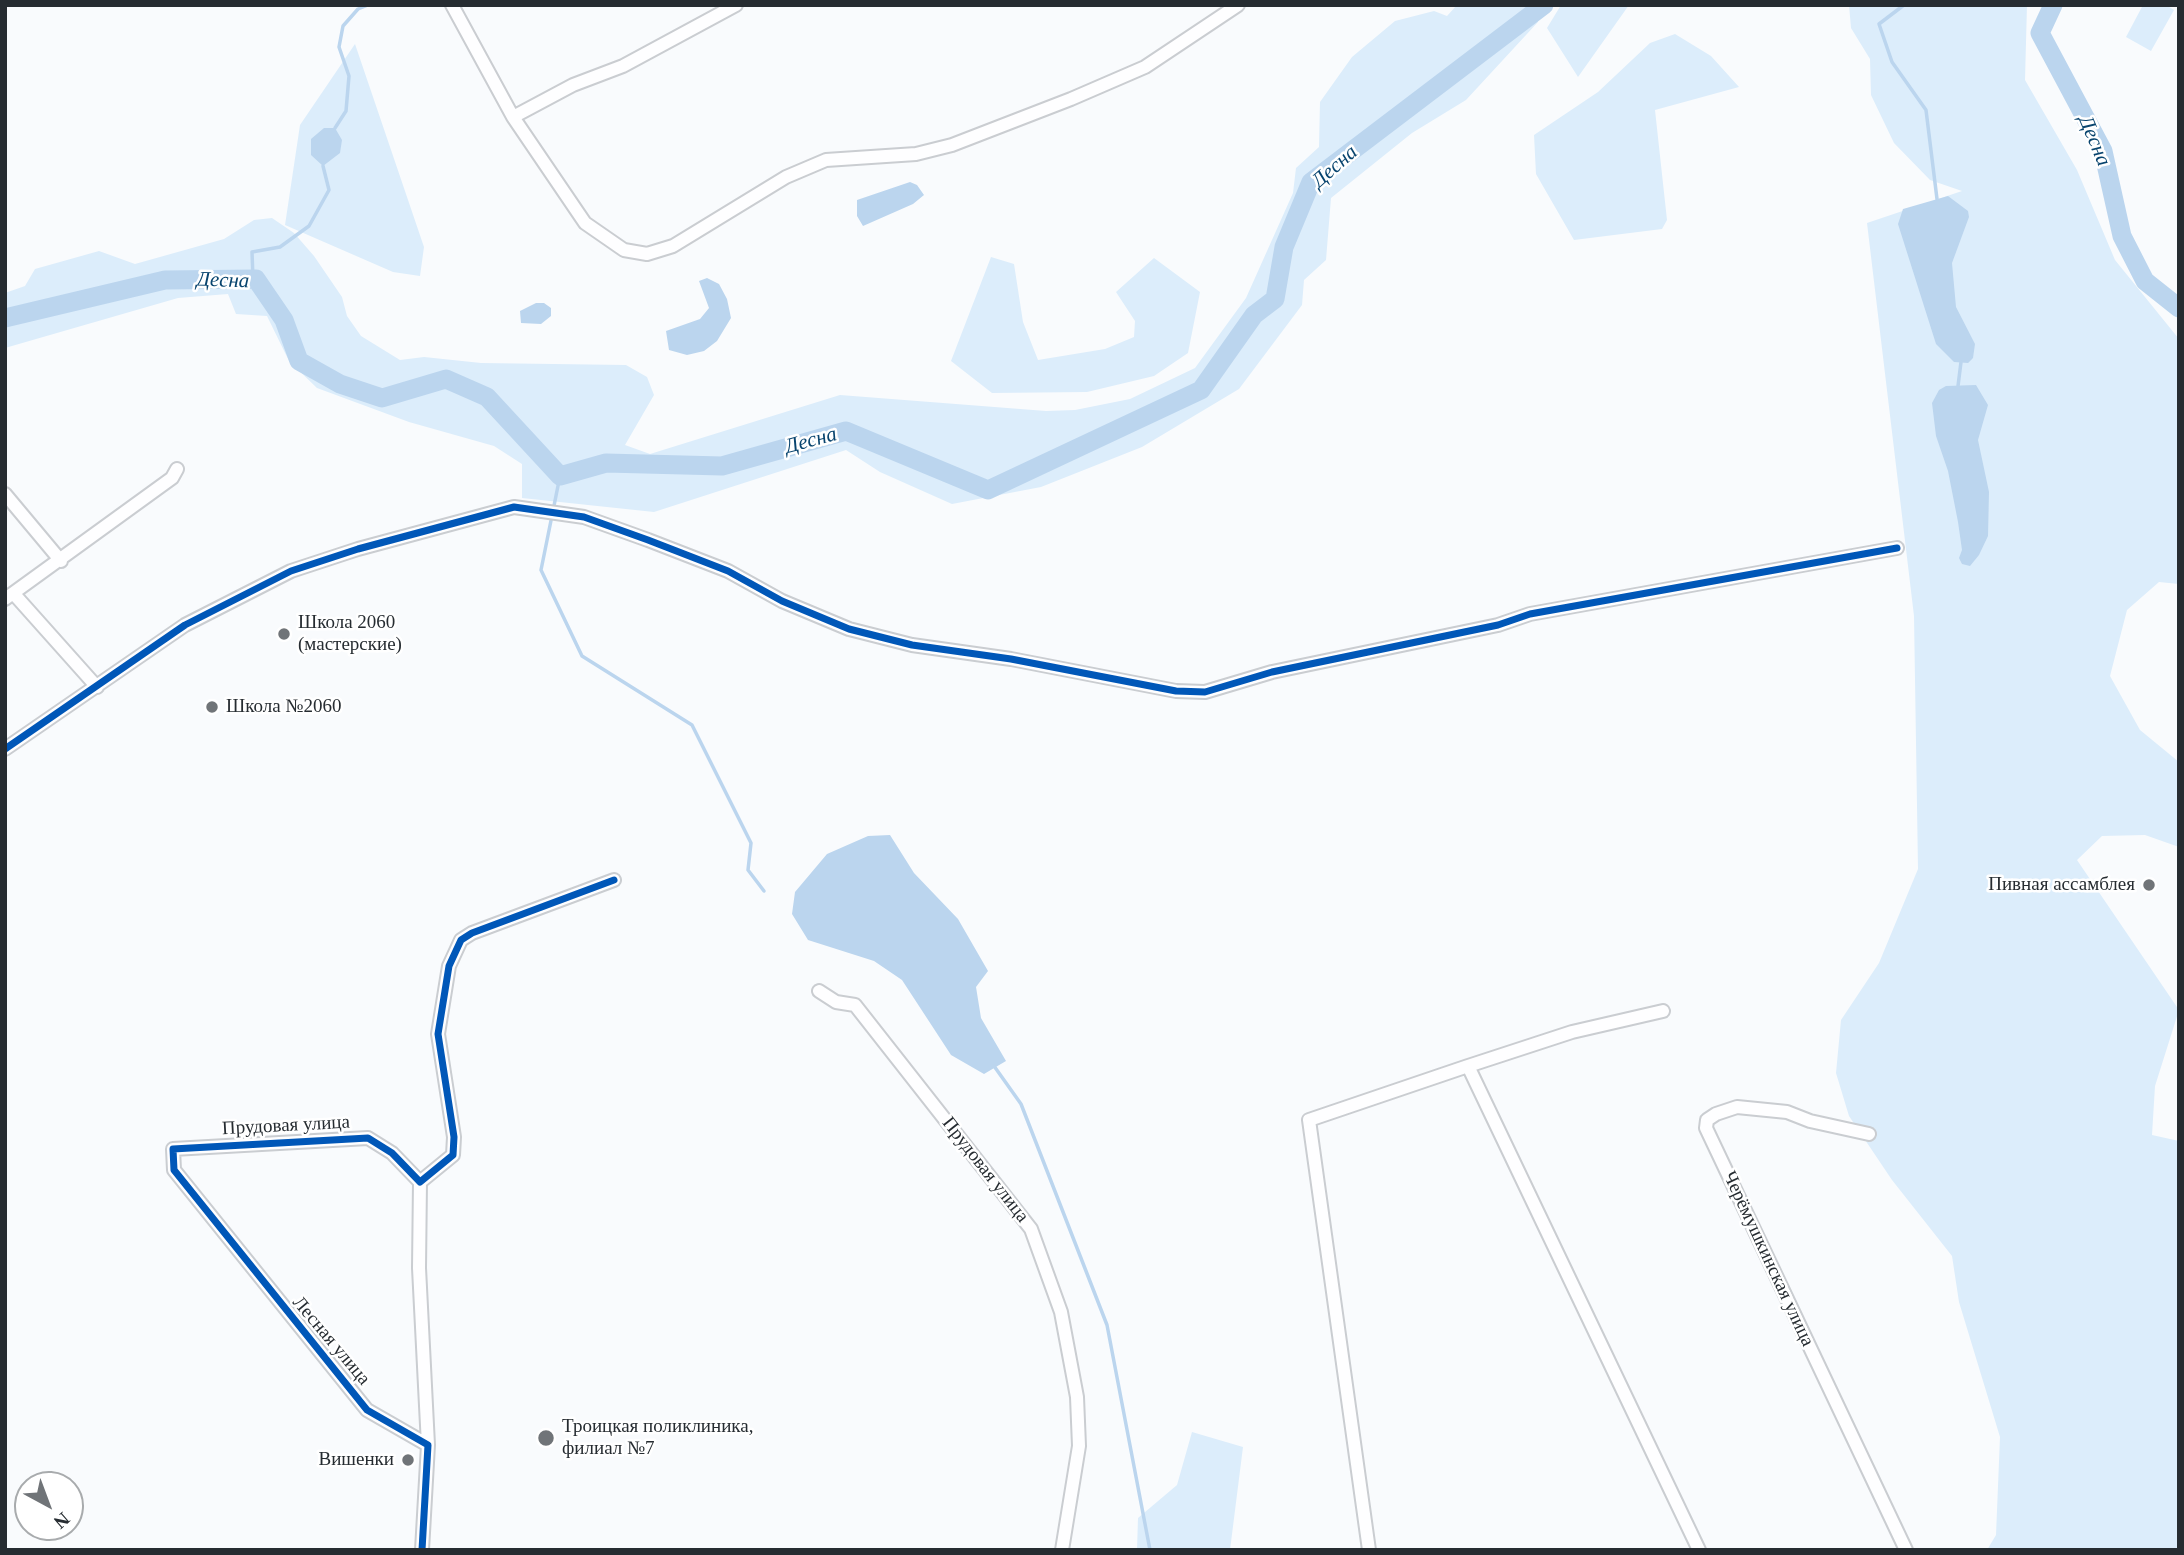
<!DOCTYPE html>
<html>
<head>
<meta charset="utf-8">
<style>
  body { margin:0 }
  #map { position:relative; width:2184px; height:1555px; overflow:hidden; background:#f9fbfd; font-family:Georgia,serif }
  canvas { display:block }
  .frame { position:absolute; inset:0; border:7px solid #262c31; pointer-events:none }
  .north { position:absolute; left:14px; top:1471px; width:70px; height:70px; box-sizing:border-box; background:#fff; border:2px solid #a8abad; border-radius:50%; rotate:139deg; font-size:19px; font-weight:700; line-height:28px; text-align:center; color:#262c31 }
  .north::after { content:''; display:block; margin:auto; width:24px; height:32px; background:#707478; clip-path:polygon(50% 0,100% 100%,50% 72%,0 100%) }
</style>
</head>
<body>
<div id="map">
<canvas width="2184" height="1555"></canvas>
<div class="frame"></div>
<div class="north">N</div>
</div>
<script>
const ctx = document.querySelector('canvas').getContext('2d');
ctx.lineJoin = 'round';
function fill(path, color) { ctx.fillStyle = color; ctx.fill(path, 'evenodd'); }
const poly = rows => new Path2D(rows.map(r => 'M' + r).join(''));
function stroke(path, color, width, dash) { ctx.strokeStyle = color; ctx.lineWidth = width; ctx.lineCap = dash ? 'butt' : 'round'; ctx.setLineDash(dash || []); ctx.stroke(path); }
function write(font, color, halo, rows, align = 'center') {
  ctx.font = font + ' Georgia,serif'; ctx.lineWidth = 5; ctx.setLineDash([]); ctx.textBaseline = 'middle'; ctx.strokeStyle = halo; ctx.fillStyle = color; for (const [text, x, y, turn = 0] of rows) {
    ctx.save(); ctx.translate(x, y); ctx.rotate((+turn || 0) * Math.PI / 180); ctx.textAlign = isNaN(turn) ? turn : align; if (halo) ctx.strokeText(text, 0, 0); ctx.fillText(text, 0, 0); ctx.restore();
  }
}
const green = poly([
  [1457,5,1538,5,1538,22,1466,100,1412,133,1331,198,1326,260,1304,280,1302,305,1239,389,1142,447,1041,487,952,504,880,472,846,450,654,512,522,498,522,464,494,446,409,422,317,388,289,361,267,316,236,314,228,294,178,298,5,348,5,293,25,286,35,269,99,251,135,264,224,239,254,220,272,218,294,233,314,256,342,297,347,316,361,336,400,360,424,357,481,363,626,365,647,377,654,395,625,445,650,454,840,395,1046,411,1075,410,1130,399,1195,368,1246,298,1293,193,1296,168,1319,147,1320,102,1352,57,1395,21,1434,11,1447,16],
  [1561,5,1629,5,1578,77,1547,28],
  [1849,5,2027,5,2025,80,2077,170,2115,260,2179,339,2179,584,2159,582,2127,610,2110,676,2140,730,2179,762,2179,847,2145,835,2102,836,2077,860,2179,1010,2155,1086,2152,1135,2179,1141,2179,1550,1987,1550,1996,1535,2000,1437,1959,1302,1952,1256,1892,1180,1849,1116,1836,1073,1841,1020,1879,963,1918,869,1914,616,1867,223,1962,191,1930,180,1894,143,1871,95,1870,59,1851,28],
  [2143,5,2166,5,2174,10,2151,51,2126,37],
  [1675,34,1711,56,1739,87,1655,110,1667,220,1662,229,1574,240,1536,174,1534,135,1598,92,1650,43],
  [355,44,424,247,420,276,393,272,285,225,300,125],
  [991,257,1014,264,1023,322,1038,360,1105,349,1134,337,1135,321,1116,292,1154,258,1200,292,1188,353,1154,376,1087,392,992,393,951,361],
  [1192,1432,1243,1447,1230,1550,1137,1550,1138,1518,1177,1485]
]);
const water = poly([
  [324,128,335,128,342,140,340,153,323,166,311,155,311,139],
  [910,182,917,185,924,195,913,204,863,226,857,216,857,200],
  [1948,196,1968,211,1969,217,1952,263,1956,307,1975,344,1973,358,1968,363,1954,362,1936,344,1898,224,1903,209],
  [707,278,719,284,727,299,731,318,717,341,704,351,687,355,669,350,666,331,700,319,709,308,699,281],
  [536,303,544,303,551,308,551,316,541,324,521,323,520,311],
  [1976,385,1988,405,1978,440,1989,492,1988,536,1979,555,1970,566,1962,564,1959,558,1962,550,1958,522,1948,471,1936,436,1932,403,1939,390,1946,386],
  [890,835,914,873,958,919,988,971,976,987,981,1018,1006,1061,984,1074,951,1055,902,980,874,961,808,940,792,914,795,892,827,854,868,836]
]);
const stream = poly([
  [1904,5,1879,24,1892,62,1926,110,1937,199],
  [335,128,346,111,349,76,339,47,343,26,358,9,368,5],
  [253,279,252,252,280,247,309,226,329,190,323,166],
  [1958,386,1961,362],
  [560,476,541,570,582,656,692,725,751,843,748,870,764,891],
  [994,1066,1021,1104,1107,1325,1150,1550]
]);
const river = poly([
  [2053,5,2040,33,2103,151,2122,236,2145,281,2179,308],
  [5,318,165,280,256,279,284,320,299,361,340,384,382,398,446,379,487,397,560,476,606,463,722,466,846,431,988,490,1201,390,1254,315,1275,299,1284,247,1311,182,1544,5]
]);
const street = poly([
  [452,5,513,117,585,223,624,250,647,254,673,246,786,177,826,160,916,154,952,145,1071,99,1145,67,1238,5],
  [513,117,573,85,623,66,736,5],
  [5,494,61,561],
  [14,594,97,687],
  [5,599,172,478,177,469],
  [5,749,185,625,291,571,358,549,514,507,584,517,648,540,728,571,782,601,849,629,912,645,1011,659,1176,691,1205,692,1272,672,1498,625,1530,614,1897,548],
  [819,991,836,1002,855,1005,1031,1229,1061,1312,1077,1397,1079,1446,1062,1550],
  [1468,1066,1572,1032,1663,1011],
  [1869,1134,1810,1121,1787,1112,1737,1107,1716,1114,1707,1120,1706,1128,1906,1550],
  [420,1182,419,1268,428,1445],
  [422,1550,428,1445,367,1410,174,1170,173,1149,368,1138,392,1153,420,1182,453,1155,454,1137,438,1034,449,966,461,940,472,933,614,880],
  [1369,1550,1309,1120,1468,1066,1699,1550]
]);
const cycleway = poly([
  [5,749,185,625,291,571,358,549,514,507,584,517,648,540,728,571,782,601,849,629,912,645,1011,659,1176,691,1205,692,1272,672,1498,625,1530,614,1897,548],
  [422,1550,428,1445,367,1410,174,1170,173,1149,368,1138,392,1153,420,1182,453,1155,454,1137,438,1034,449,966,461,940,472,933,614,880]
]);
const markers = [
  [284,634,7,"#707478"],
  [212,707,7,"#707478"],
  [2149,885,7,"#707478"],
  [546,1438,9,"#707478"],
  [408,1460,7,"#707478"]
];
const poiNames = [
  ["Школа 2060",298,623],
  ["(мастерские)",298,645],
  ["Школа №2060",226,707],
  ["Пивная ассамблея",2135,885,"right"],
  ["Троицкая поликлиника,",562,1427],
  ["филиал №7",562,1449],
  ["Вишенки",394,1460,"right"]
];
const streetNames = [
  ["Прудовая улица",286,1126,-3],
  ["Прудовая улица",985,1170,52],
  ["Черёмушкинская улица",1768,1259,65],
  ["Лесная улица",331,1341,50]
];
const waterNames = [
  ["Десна",2094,141,67],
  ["Десна",1335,167,-41],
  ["Десна",223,281,2],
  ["Десна",811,441,-15]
];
fill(green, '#dcedfb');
fill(water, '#bbd5ee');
stroke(stream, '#bbd5ee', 3.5);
stroke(river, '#bbd5ee', 19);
stroke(street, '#cacdd1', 16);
stroke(street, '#fefeff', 12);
stroke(cycleway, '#0057b8', 7);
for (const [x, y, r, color] of markers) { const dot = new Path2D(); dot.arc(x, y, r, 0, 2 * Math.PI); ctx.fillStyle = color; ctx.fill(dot); stroke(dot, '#fff', 2.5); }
write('19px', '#262c31', '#fff', poiNames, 'left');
write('19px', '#262c31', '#fff', streetNames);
write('italic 21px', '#08446e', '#fff', waterNames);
</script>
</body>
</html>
